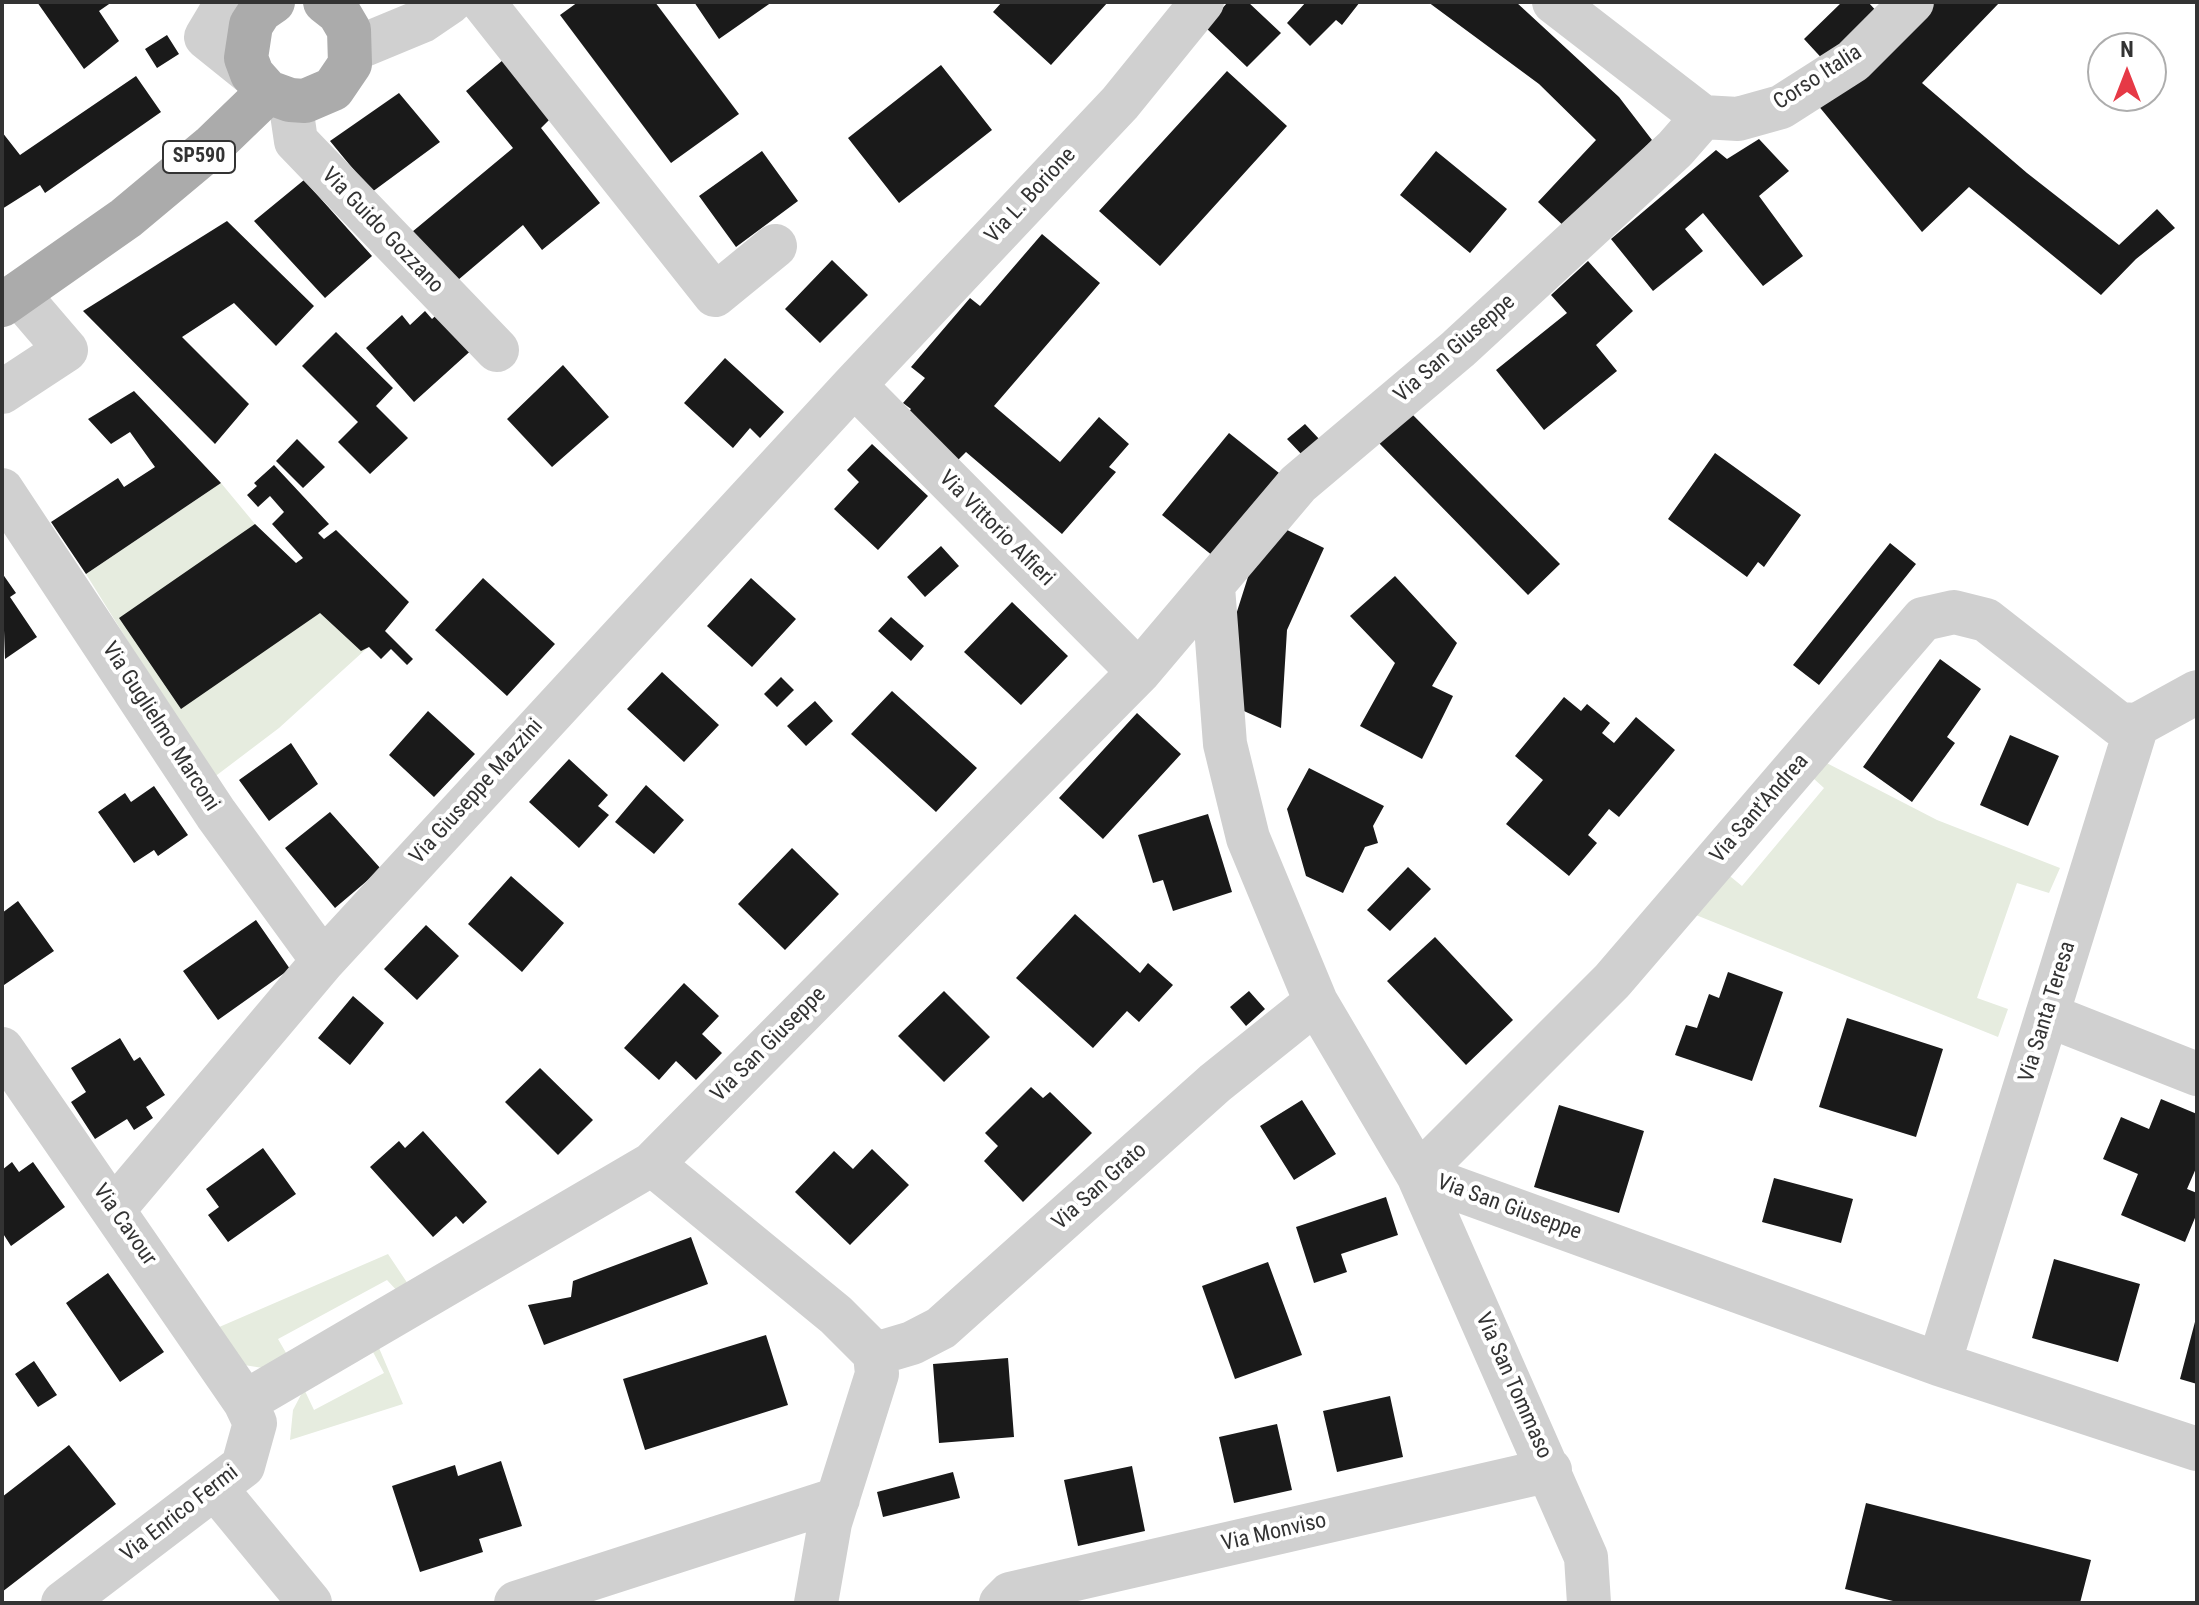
<!DOCTYPE html>
<html>
<head>
<meta charset="utf-8">
<style>
  body { margin:0 }
  #map { position:relative; width:2199px; height:1605px; overflow:hidden; background:#fff; font-family:"Roboto Condensed",sans-serif }
  canvas { display:block }
  .frame { position:absolute; inset:0; border:4px solid #333; pointer-events:none }
  .north { position:absolute; left:2087px; top:32px; width:80px; height:80px; box-sizing:border-box; background:#fff; border:2px solid #adadad; border-radius:50%; rotate:0deg; font-size:22px; font-weight:700; line-height:32px; text-align:center; color:#333 }
  .north::after { content:''; display:block; margin:auto; width:28px; height:36px; background:#e63946; clip-path:polygon(50% 0,100% 100%,50% 72%,0 100%) }
</style>
</head>
<body>
<div id="map">
<canvas width="2199" height="1605"></canvas>
<div class="frame"></div>
<div class="north">N</div>
</div>
<script>
const ctx = document.querySelector('canvas').getContext('2d');
ctx.lineJoin = 'round';
function fill(path, color) { ctx.fillStyle = color; ctx.fill(path, 'evenodd'); }
const poly = rows => new Path2D(rows.map(r => 'M' + r).join(''));
function stroke(path, color, width, dash) { ctx.strokeStyle = color; ctx.lineWidth = width; ctx.lineCap = dash ? 'butt' : 'round'; ctx.setLineDash(dash || []); ctx.stroke(path); }
function write(font, color, halo, rows, align = 'center') {
  ctx.font = font + ' "Roboto Condensed",sans-serif'; ctx.lineWidth = 8; ctx.setLineDash([]); ctx.textBaseline = 'middle'; ctx.strokeStyle = halo; ctx.fillStyle = color; for (const [text, x, y, turn = 0] of rows) {
    ctx.save(); ctx.translate(x, y); ctx.rotate((+turn || 0) * Math.PI / 180); ctx.textAlign = isNaN(turn) ? turn : align; if (halo) ctx.strokeText(text, 0, 0); ctx.fillText(text, 0, 0); ctx.restore();
  }
}
const green = poly([
  [221,483,255,524,376,640,279,728,213,778,86,574],
  [1815,757,1937,820,2060,868,2049,893,2017,883,1977,998,2008,1009,1998,1037,1691,913,1720,868,1742,886,1824,788,1803,769],
  [388,1254,410,1287,399,1293,387,1280,278,1339,289,1358,269,1369,244,1365,210,1331],
  [379,1348,403,1404,290,1440,293,1410,304,1389,314,1410,384,1373,373,1352]
]);
const building = poly([
  [37,2,112,2,99,11,119,41,84,69],
  [578,2,655,2,739,114,671,163,560,15],
  [694,2,772,2,719,39],
  [1002,2,1108,2,1051,65,993,12],
  [1228,2,1248,2,1281,33,1247,67,1205,27],
  [1306,2,1360,2,1342,25,1336,20,1310,46,1287,23],
  [1428,2,1516,2,1619,97,1652,140,1567,229,1538,202,1596,140,1539,84],
  [1842,2,1868,2,1880,15,1828,65,1804,39],
  [1930,2,2000,2,1922,83,2027,173,2119,245,2157,209,2175,228,2136,259,2101,295,1969,187,1922,232,1817,104],
  [167,35,179,54,157,68,145,49],
  [503,60,552,117,541,128,600,203,542,250,523,225,458,280,412,232,513,148,466,91],
  [941,65,992,130,899,203,848,138],
  [1227,71,1287,126,1160,266,1099,211],
  [136,76,161,112,45,193,40,185,2,209,2,132,20,155],
  [399,93,440,142,372,192,330,141],
  [1759,139,1789,171,1759,196,1803,256,1763,286,1703,213,1685,229,1703,251,1653,291,1611,239,1716,150,1727,159],
  [762,151,798,201,736,247,699,196],
  [1436,151,1507,209,1470,253,1400,195],
  [304,180,372,256,325,298,254,221],
  [227,221,314,306,276,346,234,303,182,337,249,404,215,444,83,311],
  [1042,234,1100,283,994,406,1060,462,1099,417,1129,444,1109,467,1116,472,1062,534,966,452,958,460,906,415,911,409,903,403,925,378,911,367,970,298,980,306],
  [832,260,868,295,820,343,785,309],
  [1588,261,1633,311,1596,345,1617,371,1544,430,1496,370,1567,313,1551,295],
  [443,309,476,346,414,402,366,348,402,315,410,325,425,311,432,319],
  [336,332,393,388,376,406,408,438,370,474,338,442,358,422,302,366],
  [725,358,784,412,760,438,750,428,733,448,684,403],
  [563,365,609,417,552,467,507,419],
  [134,391,221,483,86,574,51,522,118,478,124,487,155,467,130,432,111,444,88,419],
  [1409,411,1560,564,1528,595,1378,442],
  [1305,424,1321,441,1304,457,1287,439],
  [1229,433,1279,473,1213,556,1162,515],
  [297,439,325,467,303,488,276,461],
  [872,444,928,496,878,550,834,509,859,482,847,470],
  [1715,453,1801,515,1764,567,1758,562,1747,577,1668,519],
  [274,465,329,524,318,533,324,539,336,530,409,602,385,631,413,659,407,665,391,649,381,659,369,647,361,651,320,613,181,709,119,618,255,524,296,563,303,558,272,524,284,512,270,496,258,507,247,495,257,486,254,483],
  [1283,528,1324,548,1287,630,1281,728,1233,706,1234,621,1254,558],
  [1890,543,1916,564,1819,685,1793,665],
  [941,546,959,566,925,597,907,577],
  [2,573,16,593,10,597,37,637,5,659],
  [1395,576,1457,643,1432,686,1453,696,1422,759,1360,726,1395,663,1350,616],
  [483,578,555,644,507,696,435,630],
  [751,578,796,619,752,667,707,626],
  [1012,602,1068,656,1021,705,964,652],
  [891,617,924,646,911,661,878,631],
  [1940,659,1981,689,1947,737,1955,743,1912,802,1863,767],
  [662,672,719,725,684,762,627,709],
  [781,677,794,690,777,707,764,694],
  [892,691,977,768,936,812,851,734],
  [1564,697,1581,711,1587,704,1610,723,1602,733,1614,743,1636,717,1675,750,1619,817,1609,809,1588,835,1597,843,1569,876,1506,824,1543,780,1515,756],
  [815,701,833,721,806,746,787,726],
  [428,711,475,754,434,797,389,755],
  [1137,713,1181,754,1103,839,1059,798],
  [2010,735,2059,756,2028,826,1980,805],
  [291,743,318,784,269,821,239,780],
  [569,759,608,795,598,806,609,815,579,848,529,802],
  [1309,768,1384,806,1373,826,1378,843,1365,847,1343,893,1306,876,1287,809],
  [646,785,684,820,654,854,615,822],
  [154,786,188,835,158,856,154,850,134,863,98,812,125,793,131,802],
  [330,812,381,869,335,908,285,848],
  [1208,814,1232,892,1173,911,1163,880,1153,883,1138,835],
  [792,848,839,894,785,950,738,904],
  [1408,867,1431,889,1390,931,1367,910],
  [511,876,564,923,522,972,468,924],
  [18,901,54,951,4,985,2,913],
  [1075,914,1140,973,1148,963,1173,985,1139,1022,1127,1011,1093,1048,1016,978],
  [256,920,290,969,218,1020,183,971],
  [426,925,459,956,417,1000,384,969],
  [1435,937,1513,1020,1466,1065,1387,981],
  [1728,972,1783,992,1752,1081,1675,1055,1686,1025,1697,1028,1709,994,1719,998],
  [684,983,719,1016,702,1034,722,1053,696,1080,676,1061,659,1080,624,1048],
  [944,991,990,1037,944,1082,898,1036],
  [1249,991,1265,1009,1246,1026,1230,1007],
  [353,996,384,1023,350,1065,318,1038],
  [1847,1018,1943,1049,1916,1137,1819,1107],
  [120,1038,134,1061,140,1057,165,1095,146,1107,153,1118,134,1130,127,1119,95,1139,71,1102,86,1092,71,1068],
  [540,1068,593,1120,558,1155,505,1102],
  [1031,1087,1043,1098,1050,1092,1092,1133,1023,1202,984,1161,998,1146,985,1133],
  [2161,1099,2197,1114,2197,1166,2187,1189,2197,1193,2197,1213,2185,1242,2121,1215,2138,1174,2103,1159,2121,1117,2149,1129],
  [1302,1100,1336,1154,1294,1180,1260,1126],
  [1559,1105,1644,1131,1619,1213,1534,1187],
  [423,1131,487,1202,463,1224,456,1216,433,1237,370,1167,399,1141,405,1148],
  [263,1148,296,1194,228,1242,208,1215,219,1207,206,1189],
  [872,1149,909,1185,850,1245,795,1192,834,1151,853,1169],
  [12,1162,19,1172,33,1162,65,1207,11,1246,2,1232,2,1170],
  [1774,1178,1853,1199,1841,1243,1762,1222],
  [1386,1197,1398,1235,1341,1254,1347,1272,1314,1283,1296,1227],
  [691,1237,708,1284,544,1345,528,1305,571,1297,573,1281],
  [2054,1259,2140,1284,2118,1362,2032,1338],
  [1268,1262,1302,1355,1235,1379,1202,1286],
  [108,1273,164,1352,120,1382,66,1303],
  [2196,1318,2197,1318,2197,1384,2180,1379],
  [766,1335,788,1405,645,1450,623,1379],
  [1008,1358,1014,1437,939,1443,933,1364],
  [34,1361,57,1395,38,1407,15,1374],
  [1390,1396,1403,1457,1337,1472,1323,1411],
  [1277,1424,1292,1490,1234,1503,1219,1437],
  [69,1445,116,1504,2,1592,2,1497],
  [501,1461,522,1526,479,1539,483,1552,420,1572,392,1486,455,1465,458,1476],
  [1132,1466,1145,1531,1078,1546,1064,1480],
  [953,1472,960,1498,883,1517,877,1492],
  [1866,1503,2091,1560,2080,1603,1901,1603,1845,1589]
]);
const minor = poly([
  [227,2,206,37,252,74],
  [483,2,715,295,775,246],
  [1554,2,1703,117,1738,119,1781,107,1853,61,1912,2],
  [352,50,422,21,450,2],
  [290,100,296,141,497,350],
  [854,385,1139,672],
  [2,392,66,350,18,294],
  [2,490,216,814,323,961],
  [1213,587,1225,744,1248,838,1316,1002,1418,1175,1939,1364,2197,1449],
  [2047,1015,2197,1074],
  [2,1049,245,1402,255,1423,243,1466,63,1603],
  [652,1164,836,1315,875,1354,877,1374,830,1523,816,1603],
  [113,1210,323,961,854,385,1120,103,1202,2],
  [875,1354,912,1343,941,1328,1215,1083,1316,1002],
  [1939,1364,2137,725,2197,692],
  [245,1402,652,1164,1139,672,1298,484,1458,349,1675,149,1703,117],
  [216,1489,310,1603],
  [516,1603,838,1499],
  [1001,1603,1010,1594,1550,1470],
  [1589,1603,1586,1557,1418,1175,1612,981,1923,619,1954,612,1986,620,2119,724,2137,725]
]);
const major = poly([
  [273,2,260,11,251,25,246,58,252,74,268,92,290,100,305,101,333,89,350,64,349,30,339,13,325,2],
  [2,305,126,218,211,147,268,92]
]);
const shields = [
  [199,157,72]
];
const shieldNames = [
  ["SP590",199,157]
];
const streetNames = [
  ["Corso Italia",1818,78,-33],
  ["Via L. Borione",1031,196,-47],
  ["Via Guido Gozzano",382,231,46],
  ["Via San Giuseppe",1455,349,-41],
  ["Via Vittorio Alfieri",996,529,45],
  ["Via Guglielmo Marconi",160,727,57],
  ["Via Giuseppe Mazzini",477,792,-48],
  ["Via Sant'Andrea",1760,809,-49],
  ["Via Santa Teresa",2048,1012,-73],
  ["Via San Giuseppe",769,1045,-45],
  ["Via San Grato",1100,1187,-42],
  ["Via San Giuseppe",1509,1208,20],
  ["Via Cavour",124,1225,55],
  ["Via San Tommaso",1513,1386,66],
  ["Via Enrico Fermi",180,1514,-38],
  ["Via Monviso",1274,1533,-13]
];
fill(green, '#e6ecdf');
fill(building, '#1a1a1a');
stroke(minor, '#d0d0d0', 44);
stroke(major, '#ababab', 44);
for (const [x, y, w] of shields) { const box = new Path2D(); box.roundRect(x - w / 2, y - 16, w, 32, 6); ctx.fillStyle = '#fff'; ctx.fill(box); stroke(box, '#333', 2); }
write('bold 20px', '#333', null, shieldNames);
write('22px', '#333', '#fff', streetNames);
</script>
</body>
</html>
